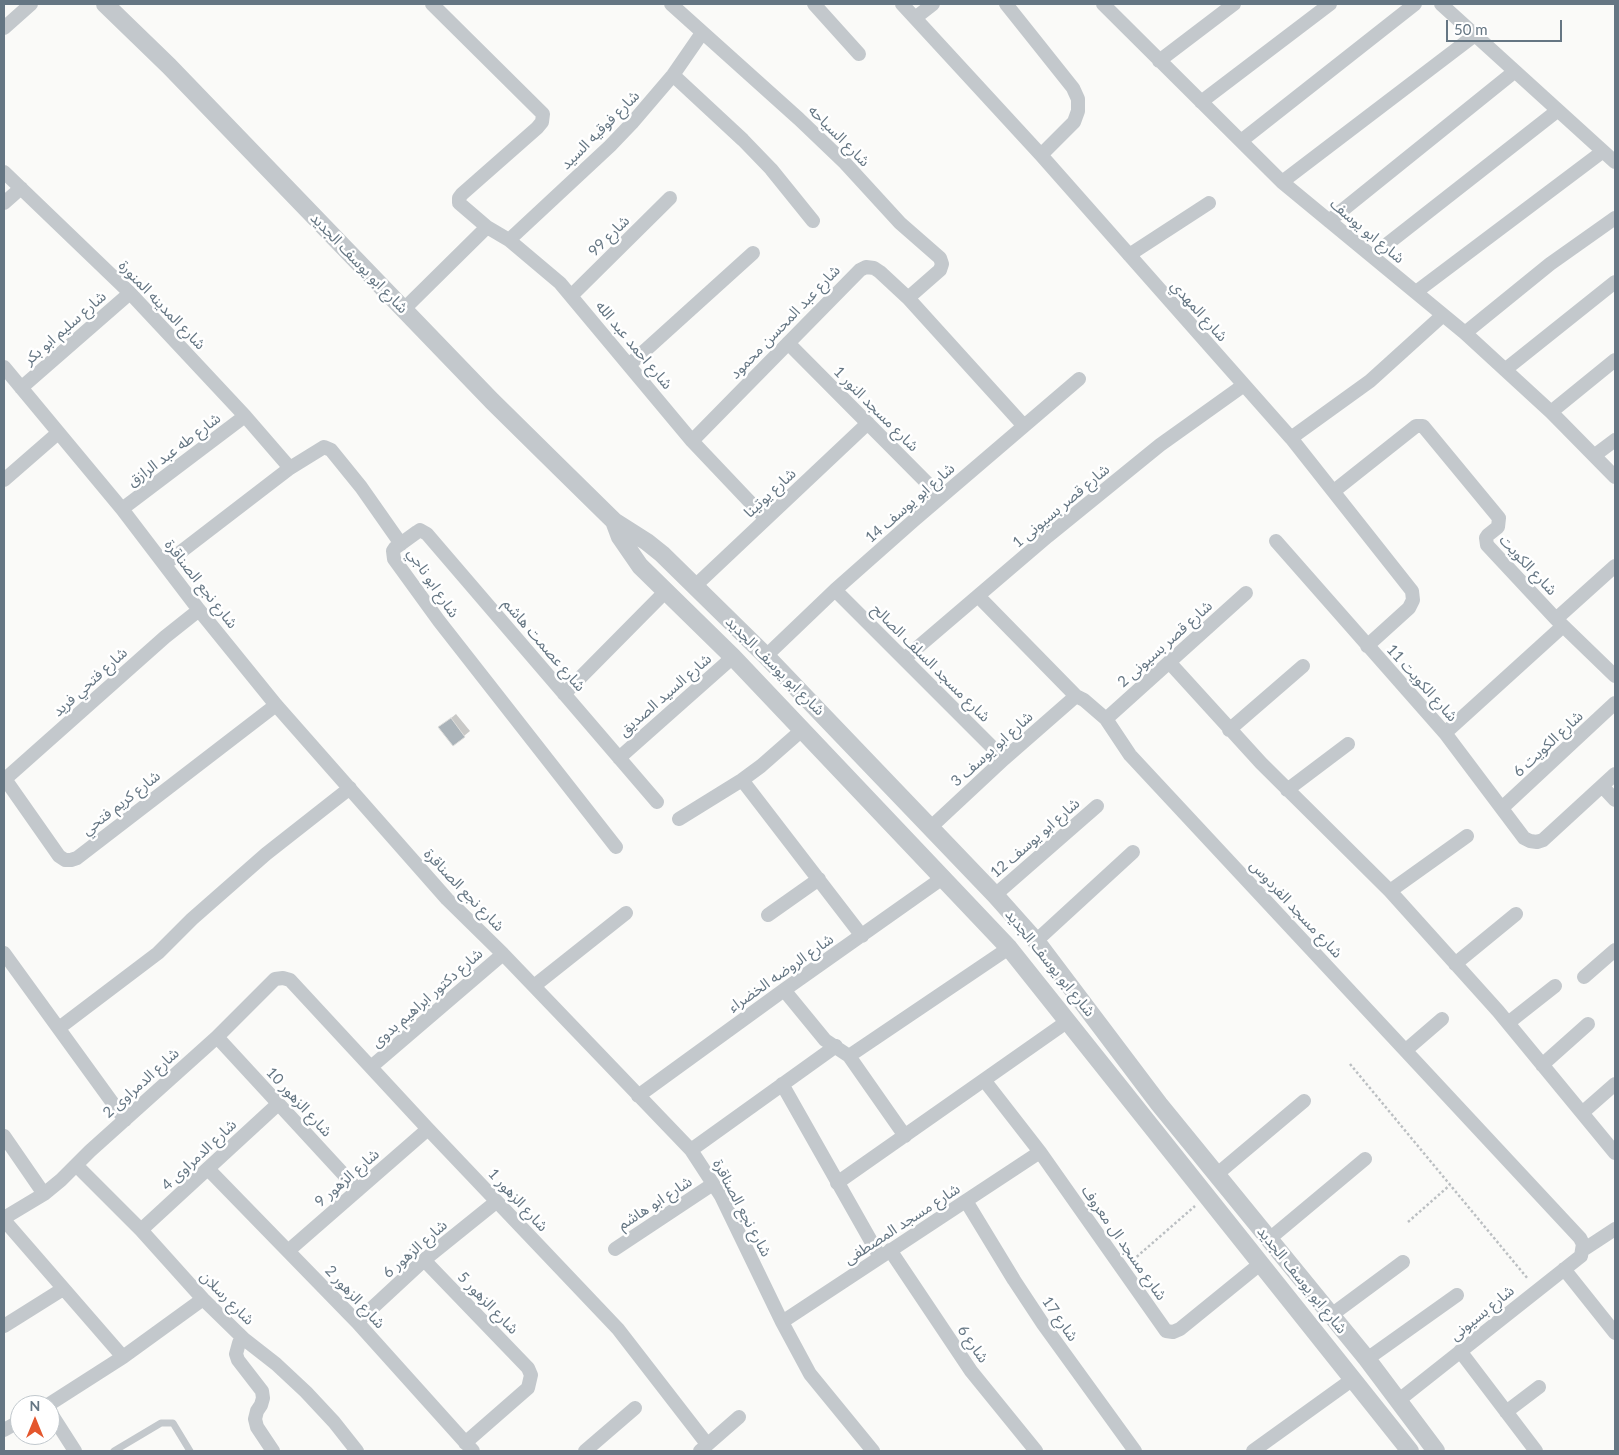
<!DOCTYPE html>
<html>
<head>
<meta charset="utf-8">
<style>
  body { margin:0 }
  #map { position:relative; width:1619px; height:1455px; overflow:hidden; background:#fafaf8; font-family:Lato,sans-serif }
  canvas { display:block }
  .frame { position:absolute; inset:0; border:5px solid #657683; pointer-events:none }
  .north { position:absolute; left:10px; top:1395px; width:50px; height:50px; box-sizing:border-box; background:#fff; border:1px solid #c1c8cd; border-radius:50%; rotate:0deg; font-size:14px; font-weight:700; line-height:20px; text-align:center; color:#657683 }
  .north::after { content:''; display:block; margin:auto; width:18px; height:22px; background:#e4572e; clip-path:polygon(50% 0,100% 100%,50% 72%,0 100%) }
  .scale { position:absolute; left:1446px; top:20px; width:116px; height:22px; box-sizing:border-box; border:2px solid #657683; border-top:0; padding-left:6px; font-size:15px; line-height:18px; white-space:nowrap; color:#657683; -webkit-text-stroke:4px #fff; paint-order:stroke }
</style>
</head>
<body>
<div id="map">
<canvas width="1619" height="1455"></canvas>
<div class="frame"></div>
<div class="north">N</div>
<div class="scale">50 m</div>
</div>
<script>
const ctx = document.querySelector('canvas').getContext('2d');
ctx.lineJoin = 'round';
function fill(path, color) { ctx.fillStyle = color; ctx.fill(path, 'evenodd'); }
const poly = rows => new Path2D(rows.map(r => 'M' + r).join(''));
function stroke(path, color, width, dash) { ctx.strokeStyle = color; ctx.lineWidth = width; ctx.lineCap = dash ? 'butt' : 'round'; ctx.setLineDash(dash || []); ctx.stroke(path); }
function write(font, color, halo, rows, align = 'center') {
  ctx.font = font + ' Lato,"Noto Sans Arabic",sans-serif'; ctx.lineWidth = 5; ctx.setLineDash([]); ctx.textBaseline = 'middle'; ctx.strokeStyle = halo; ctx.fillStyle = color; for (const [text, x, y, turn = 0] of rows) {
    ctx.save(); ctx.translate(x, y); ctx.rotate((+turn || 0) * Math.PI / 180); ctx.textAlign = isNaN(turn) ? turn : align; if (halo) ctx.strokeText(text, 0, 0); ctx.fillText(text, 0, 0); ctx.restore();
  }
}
const shadow = poly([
  [456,714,470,731,453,745,440,727]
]);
const building = poly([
  [451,718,465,737,453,746,438,727,451,718]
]);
const path = poly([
  [1350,1064,1528,1279],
  [1408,1222,1450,1185],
  [1133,1260,1195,1206]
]);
const service = poly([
  [114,1451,161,1423,173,1423,190,1451]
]);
const minor = poly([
  [432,4,543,114,542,122,537,128,462,194,459,198,459,203,487,227,509,240,560,283,692,441,766,519],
  [671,4,799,119,845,163,900,223,940,258,942,264,940,270,908,298],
  [814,4,859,54],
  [902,4,1041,155,1291,438,1412,591,1413,600,1409,608,1367,646],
  [1006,4,1073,88,1078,99,1078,111,1074,122,1041,155],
  [1103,4,1282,182,1465,333,1551,412,1615,477],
  [1441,4,1615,162],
  [915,18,933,4],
  [4,28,31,4],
  [1159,61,1234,4],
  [673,75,743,140,771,169,813,221],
  [1201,102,1330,4],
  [1241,141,1415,4],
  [4,172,130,293,245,416,290,468],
  [1282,182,1475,35],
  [4,203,21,188],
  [1329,221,1514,72],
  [509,240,610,146,632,123,673,75,702,33],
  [1129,255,1209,203],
  [1372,256,1557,111],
  [1416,292,1602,152],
  [571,296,670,198],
  [404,309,487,227],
  [1465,333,1550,264,1615,218],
  [788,343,941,497],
  [629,365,753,253],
  [4,367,122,509,199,610,276,705,447,899,503,954,691,1150,721,1196,782,1322,810,1374,873,1451],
  [1506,369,1615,282],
  [21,388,130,293],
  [1551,412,1615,360],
  [1291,438,1370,381,1443,315],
  [692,441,860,270,866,267,874,268,880,272,908,298,1024,426],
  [1595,455,1615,440],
  [4,480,58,433],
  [1334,491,1416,426,1423,426,1499,518,1498,527,1488,535,1486,538,1487,545,1556,619,1615,676],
  [122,509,245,416],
  [1276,541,1445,733,1524,838,1530,841,1537,842,1543,840,1615,774],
  [165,564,290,468,324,447,331,450,361,487,401,544],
  [695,586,868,423],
  [835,590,1004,759],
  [978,596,1076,696,1084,700,1106,719,1130,755,1580,1238,1583,1244,1581,1256,1399,1400],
  [1556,619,1615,566],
  [766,656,835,590,913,521,1079,379],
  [904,659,1048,536,1160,445,1244,385],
  [1169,662,1261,763,1390,891,1498,1011,1615,1153],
  [564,694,666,591],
  [1106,719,1246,593],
  [1229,730,1303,666],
  [1445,733,1563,626],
  [619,758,733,657],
  [5,779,59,856,65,860,71,860,77,858,276,705],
  [4,780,165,637,199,610],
  [742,780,862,936],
  [1602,786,1615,800],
  [1287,790,1348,744],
  [1502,808,1615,703],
  [679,819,742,780,761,766,802,730],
  [931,827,1004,759,1076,696],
  [616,847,439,621,394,559,393,551,395,548,417,532,420,530,427,534,657,802],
  [1390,891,1467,836],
  [995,895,1097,806],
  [768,915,819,879],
  [1036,941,1133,852],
  [4,953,125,1120],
  [1455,964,1516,914],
  [1584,977,1615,950],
  [534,986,626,913],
  [784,990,825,1040,849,1056,905,1136],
  [1508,1023,1555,986],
  [59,1028,158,953,192,919,266,854,350,788],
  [217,1037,358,1190],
  [1406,1050,1442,1019],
  [849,1056,1009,948],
  [1542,1065,1588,1024],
  [371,1067,503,954],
  [984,1080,1040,1152,1166,1331,1173,1332,1180,1329,1260,1264],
  [782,1084,880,1257],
  [638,1096,784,990,944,877],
  [1582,1113,1615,1084],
  [4,1136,44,1194],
  [691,1150,836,1046],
  [76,1165,141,1230,203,1299,244,1339,276,1364,306,1392,334,1422,357,1451],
  [209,1170,357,1322,473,1451],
  [1216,1175,1304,1101],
  [837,1183,1068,1021],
  [966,1201,1014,1280,1043,1324,1135,1451],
  [4,1218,44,1194,61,1180,90,1151,217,1037,275,979,283,978,290,980,428,1129,618,1329,707,1444],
  [4,1220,123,1357],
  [141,1230,278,1104],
  [1268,1240,1365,1159],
  [615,1249,713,1184],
  [890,1250,971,1371,1036,1451],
  [1583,1250,1615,1229],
  [288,1251,428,1129],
  [424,1260,528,1368,531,1375,528,1388,465,1443],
  [1564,1269,1615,1333],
  [1330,1316,1403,1262],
  [357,1322,424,1260,496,1202],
  [782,1322,1040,1152],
  [4,1326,63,1289],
  [244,1339,239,1343,236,1354,238,1360,262,1391,263,1398,261,1405,257,1411,255,1419,257,1427,273,1451],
  [1460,1351,1536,1451],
  [1367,1359,1457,1295],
  [48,1405,123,1357,203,1299],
  [50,1412,75,1451],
  [1506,1412,1539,1387],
  [4,1430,20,1421],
  [585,1451,635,1408],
  [700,1451,739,1417],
  [1253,1451,1353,1379]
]);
const tertiary = poly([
  [105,4,169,66,492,401,559,467,614,521,647,542,662,554,766,656,995,895,1036,941,1159,1104,1367,1359,1436,1451],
  [614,521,620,537,640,566,733,657,1009,948,1410,1451]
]);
const streetNames = [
  ["شارع فوقيه السيد",600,130,-45],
  ["شارع السياحه",839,136,45],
  ["شارع ابو يوسف",1367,231,40],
  ["شارع 99",609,236,-45],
  ["شارع ابو يوسف الجديد",359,263,46],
  ["شارع المدينه المنورة",162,305,46],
  ["شارع المهدي",1199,311,48],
  ["شارع عبد المحسن محمود",785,322,-46],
  ["شارع سليم ابو بكر",65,328,-41],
  ["شارع احمد عبد الله",634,345,50],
  ["شارع مسجد النور 1",876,409,45],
  ["شارع طه عبد الرازق",174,450,-37],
  ["شارع يوتينا",770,493,-43],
  ["شارع ابو يوسف 14",910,503,-41],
  ["شارع قصر بسيونى 1",1061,506,-40],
  ["شارع الكويت",1528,565,47],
  ["شارع ابو ناجي",433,583,56],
  ["شارع نجع الصناقرة",201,584,52],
  ["شارع قصر بسيونى 2",1165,644,-42],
  ["شارع عصمت هاشم",544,645,49],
  ["شارع مسجد السلف الصالح",931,663,45],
  ["شارع ابو يوسف الجديد",775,666,45],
  ["شارع فتحي فريد",90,682,-42],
  ["شارع الكويت 11",1422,683,48],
  ["شارع السيد الصديق",665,695,-41],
  ["شارع الكويت 6",1548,744,-43],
  ["شارع ابو يوسف 3",992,749,-42],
  ["شارع كريم فتحي",121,803,-38],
  ["شارع ابو يوسف 12",1035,838,-41],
  ["شارع نجع الصناقرة",464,890,46],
  ["شارع مسجد الفردوس",1296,909,47],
  ["شارع ابو يوسف الجديد",1050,963,51],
  ["شارع الروضه الخضراء",781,973,-35],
  ["شارع دكتور ابراهيم بدوى",427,998,-41],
  ["شارع الدمراوى 2",141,1083,-42],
  ["شارع الزهور 10",299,1102,47],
  ["شارع الدمراوى 4",199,1155,-43],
  ["شارع الزهور 9",347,1178,-41],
  ["شارع الزهور 1",518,1200,47],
  ["شارع ابو هاشم",655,1203,-33],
  ["شارع نجع الصناقرة",742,1208,62],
  ["شارع مسجد المصطفى",902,1224,-33],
  ["شارع مسجد ال معروف",1124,1243,55],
  ["شارع الزهور 6",415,1249,-41],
  ["شارع ابو يوسف الجديد",1302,1280,51],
  ["شارع الزهور 2",355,1297,47],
  ["شارع رسلان",227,1298,45],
  ["شارع الزهور 5",488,1303,46],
  ["شارع بسيونى",1482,1313,-39],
  ["شارع 17",1060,1319,55],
  ["شارع 6",973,1344,55]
];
fill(shadow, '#0003');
fill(building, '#aab3b9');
stroke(building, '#dcdcda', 1);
stroke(path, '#bbbfc2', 2.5, [2.5, 2.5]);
stroke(service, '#c3c8cc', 7);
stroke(minor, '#c3c8cc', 14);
stroke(tertiary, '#c3c8cc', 18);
write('15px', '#657683', '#fff', streetNames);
</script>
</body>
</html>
